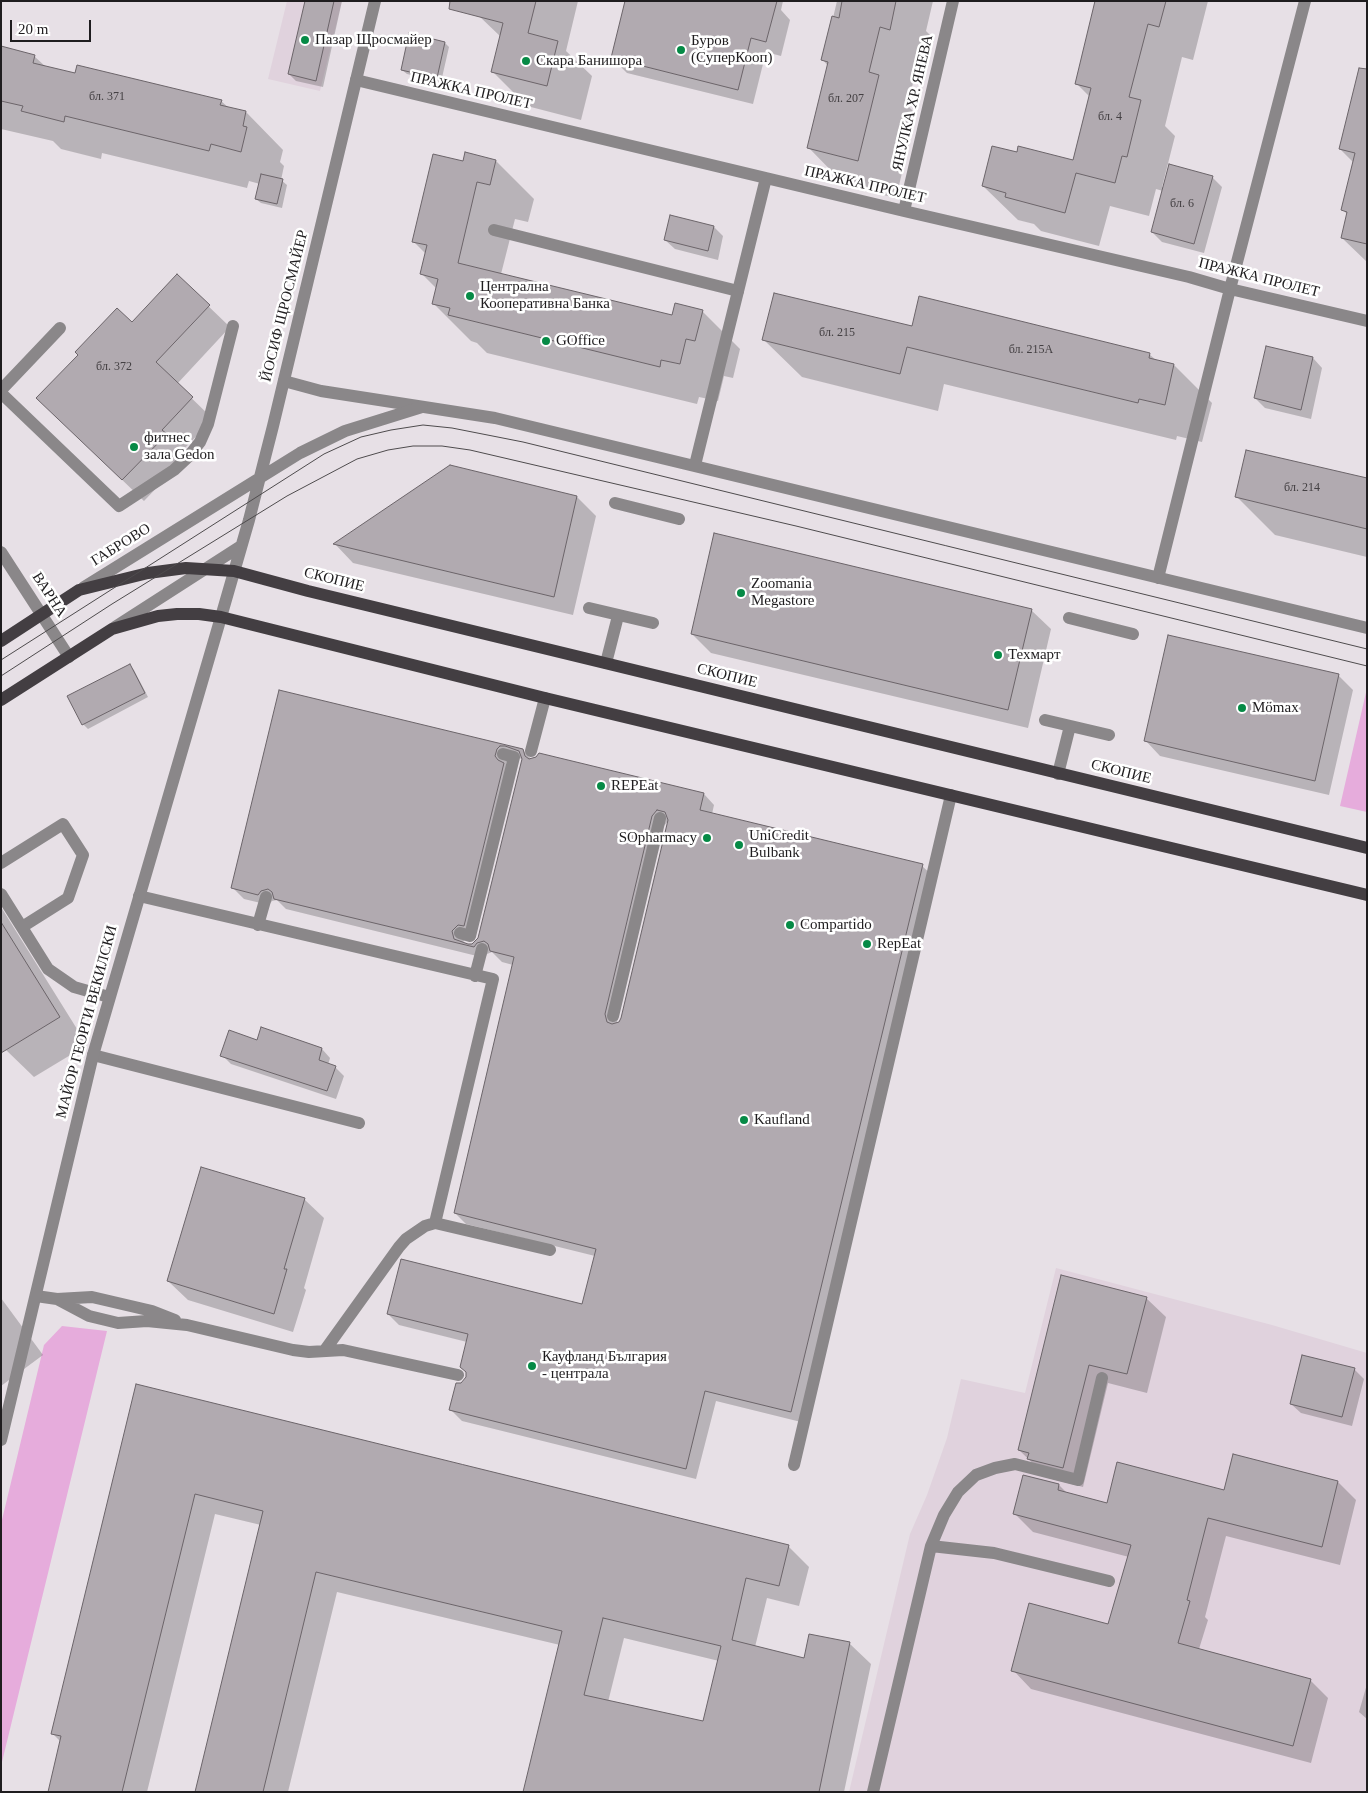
<!DOCTYPE html>
<html>
<head>
<meta charset="utf-8">
<style>
  body { margin:0 }
  #map { position:relative; width:1368px; height:1793px; overflow:hidden; background:#e7e0e6; font-family:Georgia,serif }
  canvas { display:block }
  .frame { position:absolute; inset:0; border:2px solid #1f1d1f; pointer-events:none }
  .scale { position:absolute; left:10px; top:20px; width:81px; height:22px; box-sizing:border-box; border:2px solid #1f1d1f; border-top:0; padding-left:6px; font-size:15px; line-height:18px; white-space:nowrap; color:#1f1d1f; -webkit-text-stroke:4px #fff; paint-order:stroke }
</style>
</head>
<body>
<div id="map">
<canvas width="1368" height="1793"></canvas>
<div class="frame"></div>
<div class="scale">20 m</div>
</div>
<script>
const ctx = document.querySelector('canvas').getContext('2d');
ctx.lineJoin = 'round';
function fill(path, color) { ctx.fillStyle = color; ctx.fill(path, 'evenodd'); }
const poly = rows => new Path2D(rows.map(r => 'M' + r).join(''));
function stroke(path, color, width, dash) { ctx.strokeStyle = color; ctx.lineWidth = width; ctx.lineCap = dash ? 'butt' : 'round'; ctx.setLineDash(dash || []); ctx.stroke(path); }
function write(font, color, halo, rows, align = 'center') {
  ctx.font = font + ' Georgia,serif'; ctx.lineWidth = 5; ctx.setLineDash([]); ctx.textBaseline = 'middle'; ctx.strokeStyle = halo; ctx.fillStyle = color; for (const [text, x, y, turn = 0] of rows) {
    ctx.save(); ctx.translate(x, y); ctx.rotate((+turn || 0) * Math.PI / 180); ctx.textAlign = isNaN(turn) ? turn : align; if (halo) ctx.strokeText(text, 0, 0); ctx.fillText(text, 0, 0); ctx.restore();
  }
}
const built = poly([
  [287,1,342,1,320,91,268,79],
  [1056,1268,1272,1325,1367,1353,1367,1792,849,1792,910,1534,927,1495,947,1438,961,1379,1025,1393]
]);
const green = poly([
  [1367,688,1367,812,1340,806],
  [62,1326,107,1331,1,1766,1,1524,44,1345]
]);
const shadow = poly([
  [306,1,342,1,323,87,296,81,289,74],
  [483,1,578,1,566,51,592,76,581,120,527,106,492,71,501,37,479,16],
  [626,1,783,1,781,10,790,20,781,56,766,52,753,104,627,73,612,58],
  [837,1,933,1,926,31,934,39,927,67,917,64,908,106,916,114,896,198,846,186,809,148,828,66,823,60],
  [1109,1,1208,1,1193,60,1182,57,1165,126,1175,136,1162,187,1212,177,1222,187,1204,253,1162,242,1152,232,1163,191,1156,189,1149,216,1110,206,1099,246,1041,231,1034,224,1018,220,983,186,1018,153,1074,161,1090,97,1076,83],
  [445,43,449,47,441,82,407,74,402,70],
  [1,48,34,56,46,67,76,74,221,101,229,108,246,112,283,150,280,162,284,166,281,180,287,185,282,208,261,203,256,199,260,184,249,181,247,188,102,153,101,159,61,149,53,141,1,129],
  [1367,79,1367,262,1342,238,1348,215,1343,210,1354,163,1340,149],
  [496,161,534,199,528,222,515,219,501,274,673,316,702,311,740,349,733,378,724,376,718,401,699,397,697,404,487,353,477,343,471,341,433,303,437,289,422,274,426,254,413,241,464,163],
  [714,227,723,236,718,260,675,249,665,240],
  [177,276,230,327,177,384,213,419,182,451,187,456,144,501,59,419,80,355,132,323],
  [913,328,1149,354,1157,361,1174,365,1212,403,1202,442,1177,436,1176,440,944,384,938,411,802,377,764,340],
  [1313,358,1322,368,1311,419,1265,408,1255,398],
  [1367,480,1367,557,1275,535,1237,497],
  [577,497,596,516,573,615,353,563,335,544],
  [1031,610,1051,629,1028,728,711,653,692,634],
  [129,665,134,670,148,697,88,729,83,724],
  [1338,675,1353,690,1329,795,1160,756,1146,741],
  [280,691,523,750,532,760,704,794,714,805,712,814,922,866,933,876,801,1422,716,1401,696,1479,462,1421,451,1410,462,1384,467,1378,467,1342,399,1325,388,1314,583,1306,595,1256,466,1224,455,1213,513,965,502,962,492,952,487,954,485,958,286,909,277,900,272,901,269,905,244,899,233,888],
  [512,757,523,759,479,939,472,945,462,943,469,936,506,767,506,763],
  [669,820,622,1018,616,1026,663,827],
  [1,907,87,1045,34,1077,6,1050,1,1042],
  [258,1041,322,1049,330,1058,328,1065,335,1067,344,1076,336,1099,231,1064,222,1055],
  [304,1199,324,1218,304,1288,306,1290,293,1332,188,1300,168,1281],
  [1062,1277,1146,1298,1166,1317,1147,1393,1108,1383,1083,1487,1048,1478,1019,1450],
  [1,1298,43,1355,1,1386],
  [1354,1369,1364,1379,1352,1426,1301,1413,1291,1404],
  [137,1385,788,1546,809,1567,799,1606,767,1598,755,1647,805,1659,810,1635,850,1644,871,1664,844,1792,525,1792,560,1645,337,1592,288,1792,196,1792,261,1525,215,1514,147,1792,49,1792,61,1742,52,1733],
  [624,1638,719,1661,704,1722,608,1702],
  [1338,1482,1356,1500,1340,1565,1226,1536,1205,1617,1208,1620,1199,1649,1310,1680,1328,1698,1311,1763,1031,1689,1013,1670,1109,1626,1129,1557,1033,1532,1015,1514,1059,1485,1068,1494,1108,1504,1225,1492],
  [1367,1684,1367,1719,1359,1712]
]);
const building = poly([
  [305,1,334,1,316,81,288,74,305,1],
  [450,1,536,1,528,33,558,41,547,86,491,72,503,23,449,9,450,1],
  [625,1,777,1,766,42,751,38,738,90,611,58,625,1],
  [842,1,896,1,890,30,880,27,869,72,879,75,858,161,807,148,828,62,821,60,832,16,839,18,842,1],
  [1095,1,1166,1,1159,27,1148,24,1129,97,1141,100,1127,157,1122,156,1115,183,1076,173,1065,213,1005,197,1006,193,982,186,992,146,1017,152,1018,146,1073,160,1091,88,1075,84,1095,1],
  [409,33,445,42,437,78,401,70,409,33],
  [1,46,35,55,33,63,75,73,77,65,222,100,220,105,246,111,243,126,247,127,241,152,211,144,209,151,65,116,64,122,21,111,23,106,1,101,1,46],
  [1359,68,1367,69,1367,244,1341,238,1347,212,1341,210,1355,153,1339,149,1359,68],
  [465,152,496,160,490,185,477,182,458,263,672,315,675,303,703,310,695,341,686,339,680,364,661,360,660,367,448,315,450,308,432,304,438,279,420,274,427,245,412,242,433,154,463,161,465,152],
  [1169,164,1213,176,1194,244,1151,232,1169,164],
  [261,174,283,179,277,204,255,199,261,174],
  [670,215,714,226,708,251,664,240,670,215],
  [177,274,210,305,156,362,193,397,162,430,167,434,122,480,36,398,78,355,75,352,117,308,132,322,177,274],
  [774,293,912,326,919,296,1150,353,1149,358,1174,364,1165,405,1139,399,1138,403,907,347,900,374,762,340,774,293],
  [1266,346,1313,357,1301,410,1254,398,1266,346],
  [1246,450,1367,478,1367,529,1235,497,1246,450],
  [450,465,577,496,554,597,333,544,450,465],
  [714,533,1032,609,1008,710,691,634,714,533],
  [1168,635,1339,674,1315,781,1144,741,1168,635],
  [130,664,145,693,82,725,67,696,130,664],
  [279,690,523,749,525,756,529,759,536,757,539,753,704,793,700,810,923,864,791,1412,705,1391,686,1469,449,1410,456,1383,461,1383,466,1377,466,1372,460,1367,468,1334,387,1314,401,1259,582,1304,596,1249,454,1213,514,957,490,951,488,944,484,941,477,943,474,947,274,899,272,892,268,889,261,891,258,895,231,888,279,690],
  [500,746,505,746,519,751,522,759,478,938,472,944,468,944,454,939,452,931,458,925,464,926,504,763,498,760,495,756,497,749,500,746],
  [657,810,665,812,668,820,621,1018,619,1022,612,1024,607,1022,605,1014,652,816,657,810],
  [1,922,60,1017,1,1053,1,922],
  [261,1027,322,1048,319,1060,336,1066,327,1091,220,1056,229,1030,257,1040,261,1027],
  [201,1167,305,1198,284,1269,287,1269,274,1314,167,1281,201,1167],
  [1061,1275,1147,1297,1127,1374,1089,1365,1063,1468,1027,1459,1029,1453,1018,1450,1061,1275],
  [1302,1355,1355,1368,1342,1417,1290,1404,1302,1355],
  [136,1384,789,1545,779,1586,746,1578,732,1640,804,1658,809,1634,850,1642,819,1792,523,1792,562,1631,316,1572,263,1792,195,1792,263,1511,195,1494,122,1792,48,1792,61,1736,51,1734,136,1384],
  [603,1618,721,1646,703,1721,584,1695,603,1618],
  [1233,1454,1338,1481,1322,1547,1208,1518,1187,1600,1190,1601,1178,1643,1311,1679,1293,1746,1011,1671,1029,1603,1108,1624,1131,1545,1013,1514,1023,1475,1059,1484,1058,1490,1107,1503,1117,1462,1224,1490,1233,1454]
]);
const service = poly([
  [494,230,738,291],
  [1,390,60,328],
  [1,393,119,506,174,470,189,456,200,442,208,424,233,326],
  [615,503,679,519],
  [589,608,653,623],
  [1069,618,1133,634],
  [606,663,618,616],
  [1045,720,1109,735],
  [531,751,545,698],
  [1058,774,1070,726],
  [1,863,63,824,83,855,68,898,22,927],
  [1,894,48,969,74,987,109,997],
  [139,896,493,979,435,1223],
  [258,925,266,897],
  [460,933,470,936,514,757,503,754],
  [475,976,482,949],
  [613,1016,660,818],
  [93,1055,359,1123],
  [36,1296,57,1299,92,1297,152,1311,175,1320],
  [57,1299,89,1316,118,1323,147,1321,187,1325,293,1350,309,1352,343,1350,458,1375],
  [325,1350,399,1247,406,1239,425,1226,435,1223,550,1250],
  [794,1465,951,795],
  [931,1546,994,1553,1109,1581],
  [873,1792,931,1546,944,1515,958,1492,976,1475,995,1468,1015,1464,1078,1480,1102,1378]
]);
const minor = poly([
  [356,80,904,211,1189,277,1230,289,1367,321],
  [904,211,953,1],
  [284,381,321,391,495,418,1367,628],
  [695,465,766,178],
  [1,552,69,657],
  [1158,578,1230,289,1305,1],
  [1,1440,93,1055,221,617]
]);
const tertiary = poly([
  [84,587,300,453,345,431,422,407],
  [221,617,249,520,273,426,375,1],
  [115,627,241,546]
]);
const primary = poly([
  [1,641,79,590,148,573,186,568,234,571,308,591,1367,848],
  [1,700,112,629,158,616,177,614,199,614,221,617,545,698,1367,895]
]);
const tram = poly([
  [1,660,324,454,361,437,391,430,423,425,452,428,523,442,1367,649],
  [1,676,112,604,287,496,357,459,388,450,413,446,442,446,470,450,796,526,1367,666]
]);
const markers = [
  [305,40,5,"#068a46"],
  [681,50,5,"#068a46"],
  [526,61,5,"#068a46"],
  [470,296,5,"#068a46"],
  [546,341,5,"#068a46"],
  [134,447,5,"#068a46"],
  [741,593,5,"#068a46"],
  [998,655,5,"#068a46"],
  [1242,708,5,"#068a46"],
  [601,786,5,"#068a46"],
  [707,838,5,"#068a46"],
  [739,845,5,"#068a46"],
  [790,925,5,"#068a46"],
  [867,944,5,"#068a46"],
  [744,1120,5,"#068a46"],
  [532,1366,5,"#068a46"]
];
const numberNames = [
  ["бл. 371",107,97],
  ["бл. 207",846,99],
  ["бл. 4",1110,117],
  ["бл. 6",1182,204],
  ["бл. 215",837,333],
  ["бл. 215А",1031,350],
  ["бл. 372",114,367],
  ["бл. 214",1302,488]
];
const poiNames = [
  ["Пазар Щросмайер",315,40],
  ["Буров",691,41],
  ["(СуперКооп)",691,58],
  ["Скара Банишора",536,61],
  ["Централна",480,287],
  ["Кооперативна Банка",480,304],
  ["GOffice",556,341],
  ["фитнес",144,438],
  ["зала Gedon",144,455],
  ["Zoomania",751,584],
  ["Megastore",751,601],
  ["Техмарт",1008,655],
  ["Mömax",1252,708],
  ["REPEat",611,786],
  ["UniCredit",749,836],
  ["Bulbank",749,853],
  ["SOpharmacy",697,838,"right"],
  ["Compartido",800,925],
  ["RepEat",877,944],
  ["Kaufland",754,1120],
  ["Кауфланд България",542,1357],
  ["- централа",542,1374]
];
const streetNames = [
  ["ПРАЖКА ПРОЛЕТ",471,91,13],
  ["ЯНУЛКА ХР. ЯНЕВА",913,103,-77],
  ["ПРАЖКА ПРОЛЕТ",865,185,13],
  ["ПРАЖКА ПРОЛЕТ",1259,278,14],
  ["ЙОСИФ ЩРОСМАЙЕР",285,306,-76],
  ["ГАБРОВО",121,545,-32],
  ["СКОПИЕ",334,580,14],
  ["ВАРНА",49,595,57],
  ["СКОПИЕ",727,676,14],
  ["СКОПИЕ",1121,772,14],
  ["МАЙОР ГЕОРГИ ВЕКИЛСКИ",87,1022,-75]
];
fill(built, '#e0d2dd');
fill(green, '#e6acdc');
fill(shadow, '#0003');
fill(building, '#b1aab0');
stroke(building, '#6b6469', 1);
stroke(service, '#8a8789', 12);
stroke(minor, '#8a8789', 12);
stroke(tertiary, '#8a8789', 12);
stroke(primary, '#433e42', 12);
stroke(tram, '#4e4b4d', 1);
for (const [x, y, r, color] of markers) { const dot = new Path2D(); dot.arc(x, y, r, 0, 2 * Math.PI); ctx.fillStyle = color; ctx.fill(dot); stroke(dot, '#fff', 2); }
write('12px', '#444043', null, numberNames);
write('15px', '#1f1d1f', '#fff', poiNames, 'left');
write('15px', '#1f1d1f', '#fff', streetNames);
</script>
</body>
</html>
